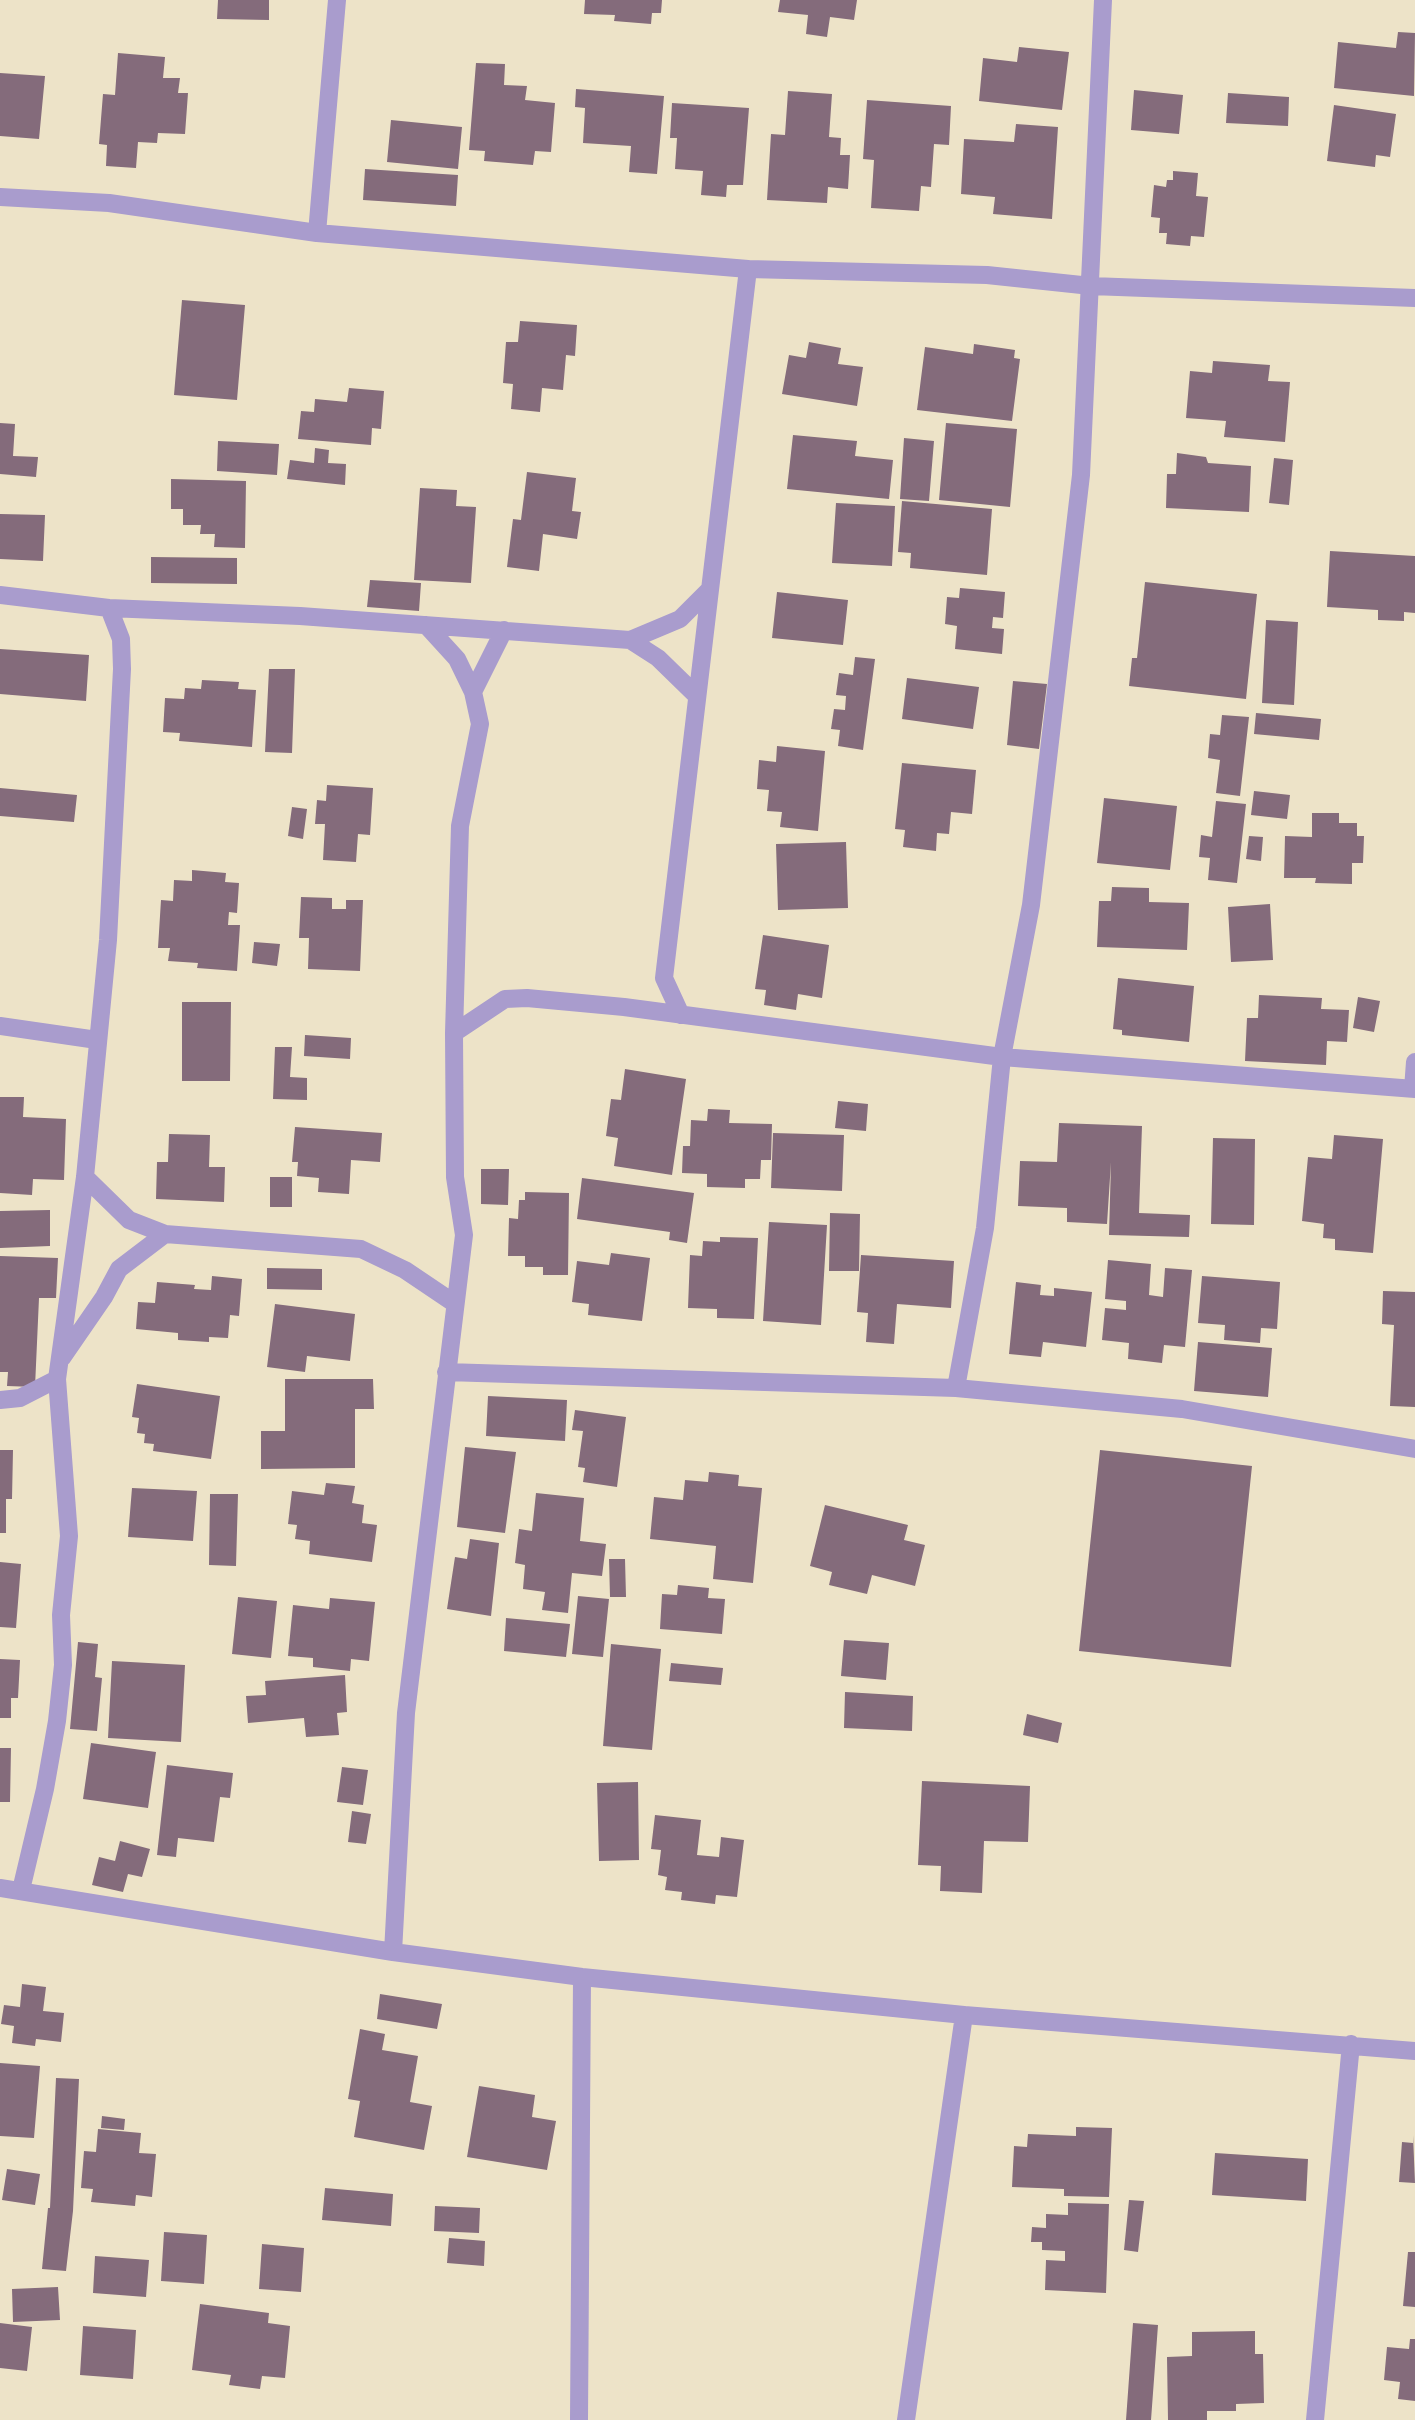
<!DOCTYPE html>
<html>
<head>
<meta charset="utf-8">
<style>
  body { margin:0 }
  canvas { display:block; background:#ede3c8 }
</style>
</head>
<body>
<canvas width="1415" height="2420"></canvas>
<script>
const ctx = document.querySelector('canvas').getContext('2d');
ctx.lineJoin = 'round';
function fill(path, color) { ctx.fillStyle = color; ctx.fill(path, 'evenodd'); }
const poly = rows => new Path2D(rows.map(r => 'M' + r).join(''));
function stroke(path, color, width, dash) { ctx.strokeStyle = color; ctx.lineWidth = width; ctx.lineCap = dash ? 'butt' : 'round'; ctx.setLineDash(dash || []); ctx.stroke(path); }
const building = poly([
  [218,0,269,0,269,20,217,19],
  [585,0,662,0,661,13,652,13,651,24,614,21,615,15,584,14],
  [780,0,857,0,854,20,830,17,827,37,806,34,808,15,778,12],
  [1398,32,1415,33,1414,96,1334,88,1338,42,1396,48],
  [1019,47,1069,52,1062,110,979,101,983,58,1017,62],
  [118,53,165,57,163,78,180,78,178,93,188,93,185,134,158,133,157,143,138,142,136,168,106,166,107,145,99,144,103,94,115,95],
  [476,63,505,64,504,85,527,86,525,100,555,103,551,152,535,151,533,165,484,161,485,151,469,150],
  [0,73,45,76,39,139,0,136],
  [576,89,664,96,657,174,629,172,631,146,583,143,585,108,575,107],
  [1134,90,1183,95,1179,134,1131,130],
  [788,91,832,94,829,137,841,138,840,155,850,155,848,189,828,187,827,203,767,200,771,134,785,135],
  [1228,93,1289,97,1288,126,1226,123],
  [867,100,951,106,949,145,934,144,931,187,921,186,919,211,871,208,874,160,863,159],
  [672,103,749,108,743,185,727,185,726,197,701,195,703,171,675,169,677,138,670,138],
  [1334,105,1396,114,1390,157,1376,155,1375,167,1327,161],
  [391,120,462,127,458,169,387,162],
  [1016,124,1058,127,1052,219,993,214,995,197,961,194,964,139,1014,142],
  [365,169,458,175,456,206,363,200],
  [1173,171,1198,173,1196,196,1208,197,1204,237,1191,236,1190,246,1166,244,1167,233,1159,233,1160,218,1151,217,1154,185,1166,187,1167,180,1173,180],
  [182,300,245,305,237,400,174,395],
  [520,321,577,325,575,356,566,355,563,390,542,388,540,412,511,409,513,384,503,383,506,342,518,342],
  [809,342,841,348,838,364,863,367,857,406,782,394,789,355,806,358],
  [974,344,1015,350,1014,358,1020,359,1012,421,917,410,925,347,973,354],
  [1213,361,1270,365,1268,381,1290,382,1285,442,1224,437,1226,421,1186,418,1190,371,1212,373],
  [349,388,384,391,381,429,372,428,371,445,298,439,301,411,314,412,315,399,347,402],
  [0,423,15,424,13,456,38,457,36,477,0,474],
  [946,423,1017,429,1010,507,939,500],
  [793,435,857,441,855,456,893,460,889,499,787,489],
  [904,438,934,441,929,501,900,499],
  [218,441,279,444,277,475,217,471],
  [315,448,329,450,328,463,346,464,345,485,287,479,290,460,314,463],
  [1177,453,1206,457,1208,463,1251,466,1249,512,1166,508,1167,474,1176,474],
  [1274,458,1293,460,1289,505,1269,503],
  [527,472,576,478,572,511,581,512,577,539,543,534,539,571,507,567,513,519,521,520],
  [171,479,246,481,245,548,214,547,215,534,200,534,201,525,183,525,183,509,171,509],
  [420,488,457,490,456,506,476,507,471,583,414,580],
  [902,501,992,509,987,575,910,568,911,553,898,552],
  [836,503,895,506,892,566,832,563],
  [0,514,45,515,43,561,0,559],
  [1330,551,1415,556,1415,613,1404,612,1404,621,1378,620,1378,610,1327,607],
  [151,557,237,558,237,584,151,583],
  [370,580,421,583,419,611,367,607],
  [1145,582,1257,594,1246,699,1129,686,1132,658,1137,658],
  [960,588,1005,592,1003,618,993,617,992,628,1004,629,1002,654,955,649,957,626,945,624,947,597,959,598],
  [777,592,848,600,843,645,772,638],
  [1266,620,1298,622,1294,705,1262,703],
  [0,649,89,655,86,701,0,694],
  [855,657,875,659,863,750,838,746,840,730,831,729,834,709,845,710,846,696,836,695,839,673,853,675],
  [269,669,295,669,292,753,265,752],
  [907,678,979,687,973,729,902,719],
  [202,680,239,682,238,689,256,690,252,747,179,741,180,733,163,732,165,698,184,699,185,688,201,689],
  [1013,681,1047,684,1039,749,1007,745],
  [1256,713,1321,719,1319,740,1254,734],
  [1222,715,1249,717,1240,796,1216,793,1220,760,1208,758,1210,734,1220,735],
  [777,746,825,751,818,831,780,827,782,812,767,811,769,790,757,789,759,760,776,762],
  [902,763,976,770,972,814,951,812,949,834,937,833,936,851,903,847,905,830,895,829],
  [327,785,373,788,370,835,358,834,356,862,323,860,325,824,315,824,317,800,326,801],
  [0,788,77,795,74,822,0,816],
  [1254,791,1290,795,1287,819,1251,815],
  [1104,798,1177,806,1170,870,1097,863],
  [1216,801,1246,804,1237,883,1208,880,1210,858,1199,857,1201,835,1212,837],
  [292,807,307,809,303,839,288,836],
  [1312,813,1339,813,1339,823,1357,823,1357,836,1364,836,1363,863,1352,863,1352,884,1315,883,1316,878,1284,878,1285,836,1312,837],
  [1249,836,1263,837,1261,861,1246,859],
  [846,842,848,908,778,910,776,844],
  [192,870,226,873,225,882,239,883,237,913,229,912,228,925,240,925,237,971,197,968,198,963,168,961,170,948,158,948,161,900,173,901,174,880,192,881],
  [1112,887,1149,888,1149,902,1189,903,1187,950,1097,947,1099,901,1111,901],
  [301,897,332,898,332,909,346,909,346,900,363,900,360,971,308,969,309,938,299,938],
  [1270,904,1273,960,1231,962,1228,907],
  [763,935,829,945,822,998,798,994,796,1010,764,1005,766,990,755,989],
  [254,942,280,944,277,966,252,963],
  [1118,978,1194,986,1189,1042,1122,1035,1122,1030,1113,1029],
  [1259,995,1322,998,1321,1009,1349,1010,1347,1042,1327,1041,1326,1065,1245,1061,1247,1018,1258,1018],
  [1358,997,1380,1001,1374,1032,1353,1028],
  [182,1002,231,1002,230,1081,182,1081],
  [305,1035,351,1038,350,1059,304,1056],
  [275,1047,292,1047,290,1077,307,1078,307,1100,273,1099],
  [625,1069,686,1079,672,1175,614,1166,618,1138,606,1136,611,1099,621,1100],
  [0,1097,24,1097,23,1117,66,1119,64,1180,33,1179,32,1195,0,1193],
  [838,1101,868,1104,866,1131,835,1128],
  [708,1109,730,1110,729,1123,772,1124,771,1160,761,1160,760,1179,745,1179,745,1188,707,1187,707,1174,682,1173,683,1146,690,1146,691,1120,707,1121],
  [1059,1123,1142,1126,1139,1213,1190,1215,1189,1237,1109,1235,1111,1162,1107,1224,1067,1222,1067,1208,1018,1206,1020,1161,1057,1162],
  [295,1127,382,1133,380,1162,351,1160,349,1194,318,1192,319,1178,297,1176,298,1162,292,1162],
  [773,1133,844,1135,842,1191,771,1188],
  [169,1134,210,1135,209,1167,225,1167,224,1202,156,1199,157,1162,168,1162],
  [1334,1135,1383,1139,1373,1253,1335,1250,1335,1239,1323,1238,1324,1224,1302,1221,1308,1157,1332,1159],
  [1213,1138,1255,1139,1254,1225,1211,1224],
  [481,1169,509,1169,508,1205,481,1204],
  [270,1177,292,1177,292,1207,270,1207],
  [582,1178,694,1193,687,1243,669,1240,670,1232,577,1219],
  [525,1192,569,1193,568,1275,543,1275,543,1267,525,1267,525,1256,508,1256,509,1218,518,1219,519,1200,525,1200],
  [50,1210,50,1246,0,1248,0,1211],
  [830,1213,860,1214,859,1271,829,1271],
  [769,1222,827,1225,821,1325,763,1321],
  [720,1237,758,1238,754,1319,717,1318,717,1309,688,1308,690,1255,702,1256,703,1241,720,1242],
  [611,1253,650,1258,642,1321,588,1315,589,1304,572,1302,577,1261,609,1265],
  [861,1255,954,1261,951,1308,897,1304,894,1344,866,1342,868,1313,857,1312],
  [0,1256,58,1258,56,1298,39,1298,35,1387,7,1386,8,1372,0,1372],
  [1108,1260,1151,1264,1149,1295,1163,1297,1165,1268,1192,1270,1185,1347,1164,1345,1162,1363,1128,1359,1129,1343,1102,1340,1105,1308,1126,1310,1126,1301,1105,1299],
  [267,1268,322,1269,322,1290,267,1289],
  [212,1276,242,1279,239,1316,230,1315,228,1338,209,1337,209,1342,178,1340,178,1333,136,1329,138,1302,155,1303,157,1282,195,1285,194,1289,211,1290],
  [1202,1276,1280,1282,1277,1329,1261,1328,1260,1343,1224,1340,1225,1325,1198,1323],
  [1016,1282,1041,1285,1040,1295,1054,1296,1054,1288,1092,1292,1086,1347,1043,1342,1041,1357,1009,1354],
  [1383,1291,1415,1292,1415,1407,1390,1406,1394,1325,1382,1324],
  [275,1304,355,1314,350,1361,307,1356,305,1372,267,1367],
  [1198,1342,1272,1348,1268,1397,1194,1391],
  [285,1379,373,1379,374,1409,355,1409,355,1468,261,1469,261,1431,285,1431],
  [137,1384,220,1396,211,1459,153,1451,154,1444,144,1443,145,1434,137,1433,139,1418,132,1417],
  [488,1396,567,1400,565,1441,486,1436],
  [575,1410,626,1417,617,1487,583,1482,585,1468,578,1467,583,1431,572,1430],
  [465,1447,516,1452,505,1533,457,1527],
  [0,1450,13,1450,12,1499,6,1499,6,1533,0,1533],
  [1100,1450,1252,1466,1231,1667,1079,1651],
  [709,1472,739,1475,738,1486,762,1488,753,1583,713,1579,716,1546,650,1539,654,1497,683,1500,685,1480,708,1482],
  [326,1483,355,1486,352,1503,364,1505,362,1523,377,1525,372,1562,309,1554,310,1541,295,1539,297,1525,288,1524,292,1491,324,1495],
  [132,1488,197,1491,193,1541,128,1537],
  [536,1493,584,1498,580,1541,606,1544,602,1576,572,1573,568,1613,542,1610,545,1592,523,1589,525,1565,515,1563,519,1529,532,1531],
  [210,1494,238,1494,236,1566,209,1565],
  [825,1505,908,1525,904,1540,925,1545,915,1586,872,1575,867,1594,829,1585,832,1572,810,1566],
  [470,1539,499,1543,491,1616,447,1609,455,1557,467,1559],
  [609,1559,625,1559,626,1597,610,1597],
  [0,1562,21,1564,16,1628,0,1627],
  [678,1585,709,1588,708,1598,725,1599,722,1634,660,1629,662,1594,677,1595],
  [578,1596,609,1599,603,1657,572,1654],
  [238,1597,277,1601,271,1658,232,1654],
  [330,1598,375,1602,369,1661,351,1659,350,1671,313,1667,313,1658,288,1656,293,1605,329,1609],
  [506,1618,570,1624,566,1657,504,1651],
  [844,1640,889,1643,886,1680,841,1676],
  [78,1642,98,1644,95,1677,102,1678,97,1731,70,1729],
  [611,1644,661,1649,652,1750,603,1746],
  [0,1659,20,1660,18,1698,11,1698,11,1718,0,1718],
  [112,1661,185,1665,181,1742,108,1738],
  [671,1663,723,1668,721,1685,669,1681],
  [345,1675,347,1712,337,1713,339,1735,306,1737,304,1718,248,1723,246,1696,266,1695,265,1681],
  [845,1692,913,1696,912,1731,844,1728],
  [1027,1714,1062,1723,1058,1743,1023,1735],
  [91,1743,156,1752,148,1808,83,1799],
  [0,1748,11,1748,10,1802,0,1802],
  [167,1765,233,1773,230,1798,220,1797,214,1842,178,1838,176,1857,157,1855],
  [342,1767,368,1770,363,1805,337,1802],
  [922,1781,1030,1786,1028,1842,984,1841,982,1893,940,1891,941,1866,918,1865],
  [638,1782,639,1860,599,1861,597,1783],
  [352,1811,371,1814,366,1844,348,1842],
  [655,1815,701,1820,697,1855,719,1857,721,1837,744,1840,737,1897,716,1895,715,1904,681,1900,682,1892,665,1890,667,1877,658,1875,661,1850,651,1849],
  [120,1841,150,1849,142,1877,128,1874,123,1892,92,1885,99,1857,115,1861],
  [22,1984,46,1987,43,2011,64,2013,61,2042,36,2039,35,2046,12,2043,14,2026,1,2024,4,2005,20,2007],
  [380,1994,442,2004,437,2029,377,2019],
  [360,2029,385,2034,382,2050,418,2056,410,2102,432,2106,424,2150,354,2137,360,2101,348,2099],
  [0,2063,40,2066,34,2138,0,2136],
  [56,2078,79,2079,73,2211,66,2271,42,2269,48,2208,50,2208],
  [479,2086,535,2095,532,2117,556,2121,547,2170,467,2157],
  [102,2116,125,2119,124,2130,101,2128],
  [1076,2127,1112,2128,1109,2197,1064,2196,1064,2189,1012,2187,1014,2146,1027,2147,1028,2134,1076,2136],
  [98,2129,141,2133,139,2153,156,2154,152,2197,136,2195,135,2206,91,2202,93,2189,81,2188,84,2151,96,2152],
  [1413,2135,1415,2183,1399,2182,1402,2142,1413,2143],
  [1215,2153,1308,2159,1306,2201,1212,2195],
  [7,2169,40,2174,35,2205,2,2200],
  [325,2188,393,2194,391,2226,322,2220],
  [1129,2200,1144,2201,1138,2252,1124,2250],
  [1068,2203,1109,2204,1106,2293,1045,2290,1046,2260,1065,2261,1065,2251,1042,2250,1042,2242,1031,2242,1032,2227,1046,2228,1046,2214,1068,2215],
  [435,2206,480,2208,479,2233,434,2231],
  [164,2232,207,2235,204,2284,161,2281],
  [449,2238,485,2241,484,2266,447,2263],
  [262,2244,304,2248,301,2292,259,2289],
  [1408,2252,1415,2252,1415,2307,1403,2306],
  [95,2256,149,2260,146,2297,93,2293],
  [58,2287,60,2320,13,2322,12,2289],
  [200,2304,269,2313,268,2323,290,2326,285,2378,262,2376,260,2389,229,2385,231,2375,192,2370],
  [0,2323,32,2327,27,2371,0,2368],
  [1133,2323,1158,2325,1151,2420,1126,2420],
  [83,2326,136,2330,133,2379,80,2375],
  [1255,2331,1255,2354,1263,2354,1264,2403,1236,2404,1236,2411,1207,2411,1207,2420,1168,2420,1167,2357,1192,2356,1192,2332],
  [1410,2339,1415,2339,1415,2401,1398,2399,1400,2382,1384,2380,1387,2347,1409,2349]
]);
const street = poly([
  [0,197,109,203,317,233,748,269,987,275,1091,286,1415,298],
  [317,233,337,0],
  [0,595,109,608,300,616,630,640,658,658,697,696],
  [630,640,680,619,709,590],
  [473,692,504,630],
  [681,1015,664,978,748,269],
  [0,1026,97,1040],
  [454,1033,505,999,527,998,624,1007,1002,1057,1415,1089],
  [1413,1089,1415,1062],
  [85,1177,129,1220,165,1234,361,1249,405,1270,454,1303],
  [62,1358,104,1297,119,1269,165,1234],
  [446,1372,956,1388,1182,1409,1415,1449],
  [956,1388,985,1228,1002,1057,1031,905,1081,475,1103,0],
  [0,1400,20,1398,57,1379],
  [0,1888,393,1952,582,1977,964,2015,1415,2051],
  [21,1890,45,1789,57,1721,63,1665,61,1615,69,1536,57,1379,85,1177,108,940,122,669,121,639,109,608],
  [393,1952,406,1713,464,1235,455,1177,454,1033,460,826,480,724,473,692,457,659,426,625],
  [579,2420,582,1977],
  [906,2420,964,2015],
  [1315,2420,1351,2044]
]);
fill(building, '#846b7b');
stroke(street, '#a99ccd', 18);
</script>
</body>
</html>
